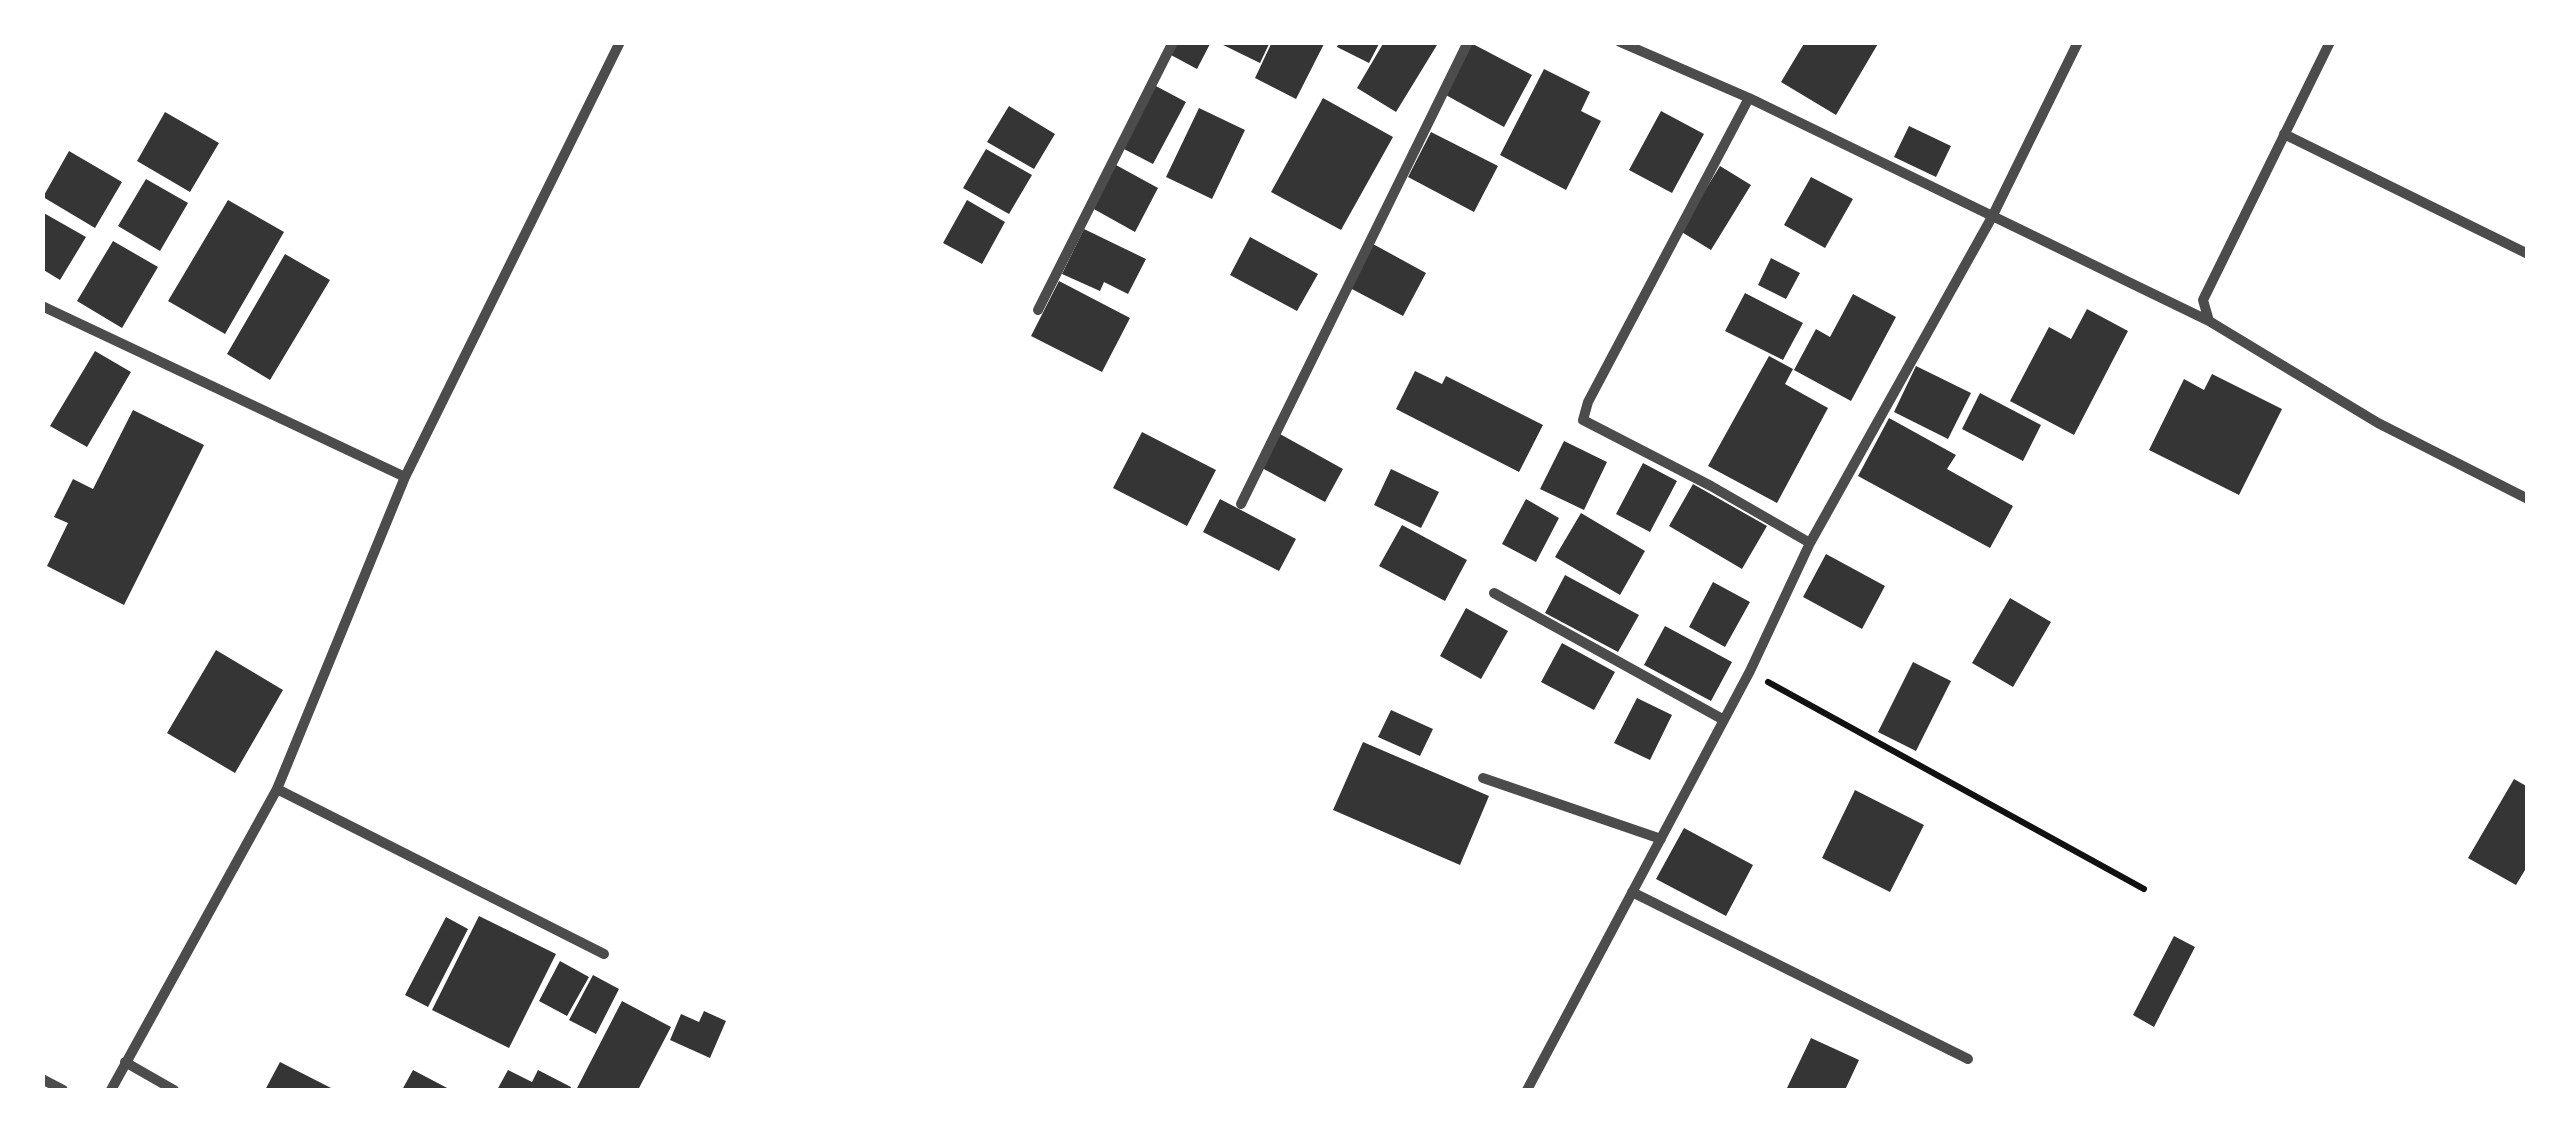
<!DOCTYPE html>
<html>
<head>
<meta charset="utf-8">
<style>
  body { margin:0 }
  #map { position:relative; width:2570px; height:1133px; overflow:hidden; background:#fff; font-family:"Fira Sans Condensed",sans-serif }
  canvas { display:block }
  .frame { position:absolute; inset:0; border:45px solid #fff; pointer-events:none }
</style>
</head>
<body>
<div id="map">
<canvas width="2570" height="1133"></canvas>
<div class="frame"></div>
</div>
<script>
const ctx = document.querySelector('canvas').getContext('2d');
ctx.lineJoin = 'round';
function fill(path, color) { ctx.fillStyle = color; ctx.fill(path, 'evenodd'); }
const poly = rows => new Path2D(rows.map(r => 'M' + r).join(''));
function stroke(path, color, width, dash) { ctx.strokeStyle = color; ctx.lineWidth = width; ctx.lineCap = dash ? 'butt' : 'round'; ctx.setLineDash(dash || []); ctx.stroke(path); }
const building = poly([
  [1175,42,1211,42,1197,69,1169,54],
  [1217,42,1270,42,1260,63],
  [1272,42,1325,42,1296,99,1255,78],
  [1339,42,1380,42,1369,63,1337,47],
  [1384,42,1433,42,1437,45,1396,112,1357,88],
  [1805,42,1879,42,1836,115,1781,82],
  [1471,43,1532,75,1504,127,1444,94],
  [1544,69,1590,92,1581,111,1601,121,1566,190,1500,155],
  [1154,85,1186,102,1153,164,1122,148],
  [1323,98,1393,137,1341,230,1271,192],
  [1009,106,1055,134,1034,169,987,142],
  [1199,108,1245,130,1212,199,1166,177],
  [1661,111,1704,134,1672,193,1629,170],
  [165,112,219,143,190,192,137,161],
  [1909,126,1951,146,1936,177,1894,157],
  [1431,132,1498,166,1474,212,1408,177],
  [986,149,1032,175,1009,214,963,188],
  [69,151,122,182,95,228,43,197],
  [1116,165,1158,188,1135,232,1092,208],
  [1720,166,1751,185,1711,250,1680,231],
  [1811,177,1853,199,1825,248,1784,225],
  [146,179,188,203,160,251,118,226],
  [228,200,284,232,225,334,168,301],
  [967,200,1005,222,982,264,943,243],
  [42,212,86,237,60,280,42,269],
  [1084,229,1146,259,1128,294,1104,282,1100,291,1062,274],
  [1250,237,1318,274,1297,311,1230,275],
  [113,241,158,267,122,328,77,301],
  [1373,244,1426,273,1403,316,1350,288],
  [285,254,330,280,270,380,227,354],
  [1771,258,1800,273,1786,299,1758,285],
  [1059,281,1130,318,1102,372,1031,336],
  [1745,293,1803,323,1783,360,1725,331],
  [1853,294,1896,317,1851,401,1794,370,1816,329,1830,337],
  [2087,309,2128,331,2074,435,2010,401,2049,327,2071,339],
  [95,351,131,372,87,447,50,426],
  [1769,356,1793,369,1785,384,1828,408,1777,503,1708,466],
  [1916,366,1971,393,1948,439,1894,412],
  [1415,371,1442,384,1446,376,1543,425,1519,472,1396,409],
  [2212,374,2282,409,2239,495,2149,450,2184,379,2204,390],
  [1980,393,2041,425,2023,461,1962,429],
  [133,410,204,445,124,605,47,566,68,523,54,517,73,479,93,489],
  [1889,418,1956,455,1947,469,2013,506,1990,548,1858,476],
  [1142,432,1216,470,1187,526,1113,488],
  [1280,434,1343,469,1325,502,1262,468],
  [1564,441,1607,462,1584,510,1540,489],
  [1643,463,1677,481,1650,532,1616,514],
  [1391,469,1439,492,1421,528,1374,505],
  [1693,484,1767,526,1742,569,1669,526],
  [1220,499,1296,539,1279,571,1203,532],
  [1526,499,1559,518,1536,562,1502,544],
  [1581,513,1645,551,1620,595,1555,557],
  [1402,525,1467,560,1445,601,1379,566],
  [1826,554,1885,586,1862,629,1803,597],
  [1565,575,1639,615,1618,652,1545,613],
  [1713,582,1750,602,1725,647,1689,627],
  [2010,598,2051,622,2013,687,1972,663],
  [1466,608,1508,631,1481,679,1440,656],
  [1665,626,1732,662,1711,701,1644,665],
  [1562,643,1615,672,1594,710,1541,682],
  [216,650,283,690,235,773,167,733],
  [1913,662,1951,681,1916,751,1878,732],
  [1637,698,1672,715,1650,760,1614,743],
  [1391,710,1433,729,1420,756,1378,737],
  [1363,742,1489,796,1460,865,1333,810],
  [2514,779,2528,787,2528,865,2516,885,2468,858],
  [1855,790,1924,825,1890,892,1822,858],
  [1684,828,1753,865,1726,916,1656,879],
  [479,916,556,954,509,1048,432,1010],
  [446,917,468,929,428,1007,405,995],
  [2174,936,2195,947,2154,1027,2133,1015],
  [560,961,589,977,567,1016,539,1001],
  [593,975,619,989,596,1034,569,1020],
  [622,1001,671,1027,638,1090,576,1090],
  [704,1011,726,1021,710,1058,670,1040,681,1014,699,1022],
  [1811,1038,1859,1060,1845,1090,1786,1090],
  [280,1062,335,1090,265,1090],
  [413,1070,451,1090,402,1090],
  [508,1070,532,1082,538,1070,571,1087,570,1090,497,1090]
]);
const path = poly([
  [1768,682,2144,889]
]);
const minor = poly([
  [1620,42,1749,98,2209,321,2378,423,2528,499],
  [1749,98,1588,402,1583,420,1711,486,1810,543],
  [2284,134,2528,254],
  [42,306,405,477],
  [1038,310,1173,42],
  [2209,321,2203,300,2330,42],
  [1241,504,1468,42],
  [1494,593,1724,720],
  [1483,778,1661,839],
  [277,789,604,954],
  [1632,892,1968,1059],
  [125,1062,174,1090],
  [42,1079,63,1090],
  [111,1090,277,789,405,477,620,42],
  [1527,1090,1750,671,1810,543,1992,217,2078,42]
]);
fill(building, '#353535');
stroke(path, '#111', 6);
stroke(minor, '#4c4c4c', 10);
</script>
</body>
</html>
